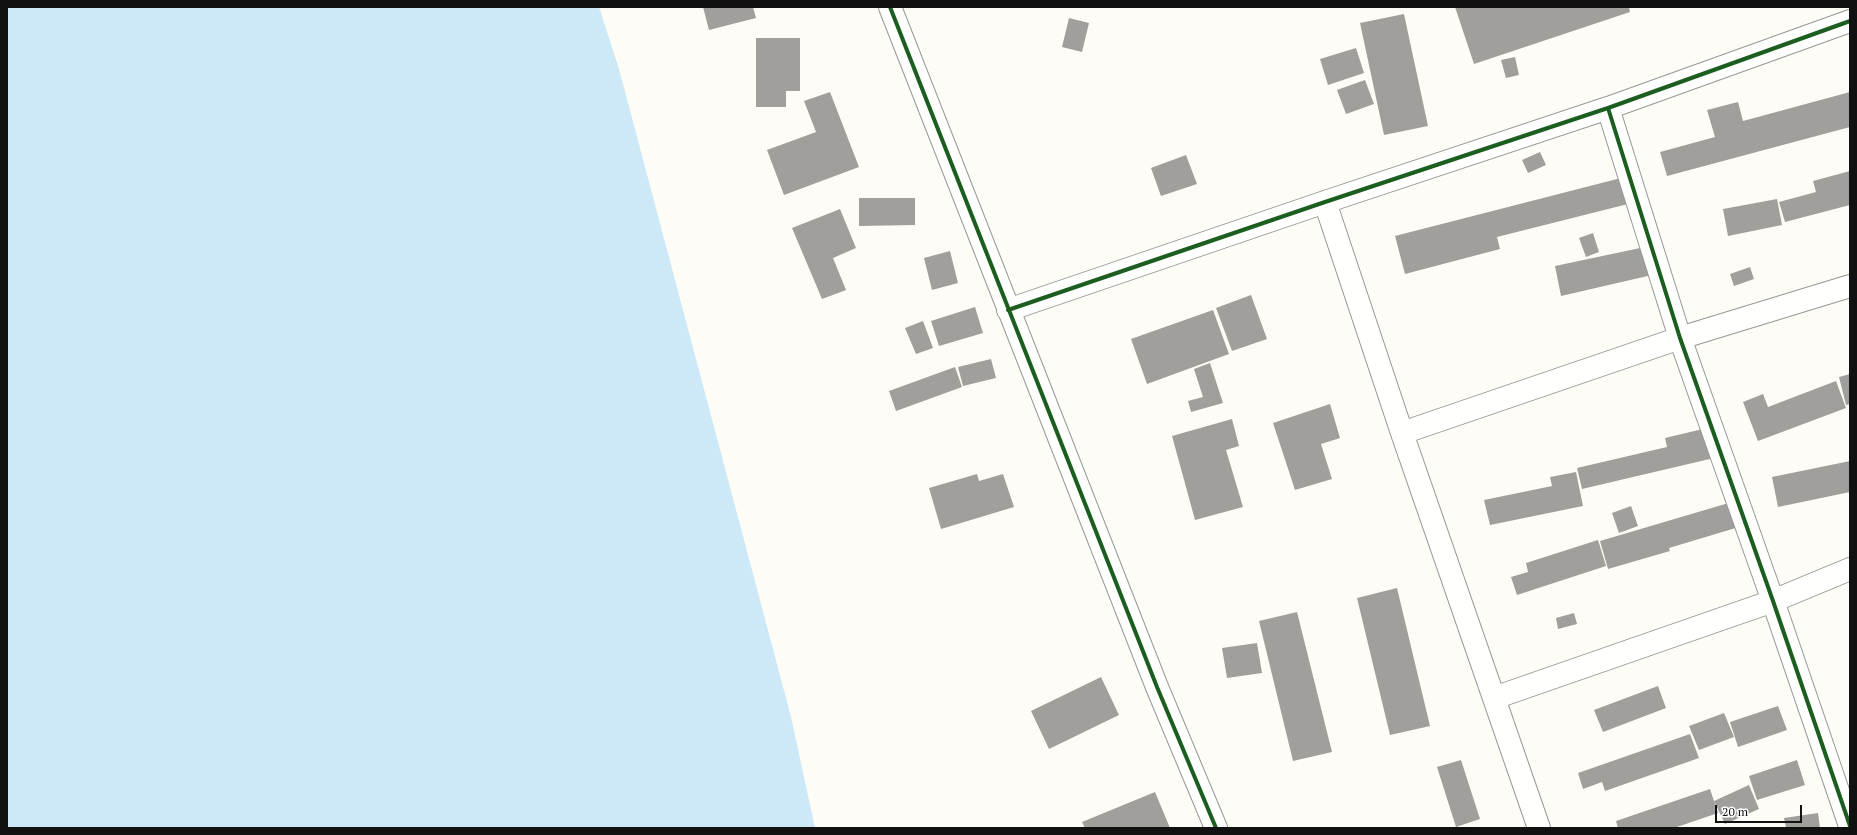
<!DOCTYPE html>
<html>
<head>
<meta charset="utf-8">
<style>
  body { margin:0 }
  #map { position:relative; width:1857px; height:835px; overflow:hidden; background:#fdfcf7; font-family:"PT Serif",serif }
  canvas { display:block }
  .frame { position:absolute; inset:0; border:8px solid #111; pointer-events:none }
  .scale { position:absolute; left:1715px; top:805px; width:87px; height:18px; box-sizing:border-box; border:2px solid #111; border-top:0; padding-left:5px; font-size:12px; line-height:14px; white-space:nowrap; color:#111; -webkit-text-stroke:3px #fff; paint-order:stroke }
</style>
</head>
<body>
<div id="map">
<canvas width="1857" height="835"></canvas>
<div class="frame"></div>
<div class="scale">20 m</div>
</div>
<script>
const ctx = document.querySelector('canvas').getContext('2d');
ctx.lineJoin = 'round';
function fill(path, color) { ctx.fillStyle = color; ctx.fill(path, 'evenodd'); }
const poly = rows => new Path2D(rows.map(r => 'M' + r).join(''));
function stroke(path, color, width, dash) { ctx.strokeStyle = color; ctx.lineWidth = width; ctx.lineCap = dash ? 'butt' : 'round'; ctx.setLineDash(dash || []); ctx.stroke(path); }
const water = poly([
  [7,7,599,7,619,69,791,717,815,828,7,828]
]);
const building = poly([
  [703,7,753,7,756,18,709,30],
  [1455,7,1629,7,1630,12,1474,64],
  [1404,14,1428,126,1384,135,1360,23],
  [1069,18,1089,23,1082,52,1062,47],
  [756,38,800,38,800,91,786,91,786,107,756,107],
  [1356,48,1364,73,1328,85,1320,59],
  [1515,57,1519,75,1506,78,1501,60],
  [1365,80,1374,104,1346,114,1337,90],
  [830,92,859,167,784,195,767,150,816,132,804,101],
  [1850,92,1850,127,1667,176,1660,152,1715,137,1707,110,1738,102,1743,121],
  [1540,152,1546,165,1528,173,1522,160],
  [1186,155,1197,184,1161,196,1151,168],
  [1850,171,1850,205,1785,222,1779,202,1816,192,1813,181],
  [1621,178,1628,204,1497,237,1500,249,1405,274,1395,236],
  [859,198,915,198,915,225,859,226],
  [1777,199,1782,225,1728,236,1723,209],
  [840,209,856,248,833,258,846,290,822,299,792,228],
  [1593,233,1599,252,1586,257,1579,238],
  [1645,247,1652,275,1561,296,1555,266],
  [950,251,958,283,932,290,924,258],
  [1750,267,1754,279,1734,286,1730,274],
  [1251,295,1267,339,1232,351,1216,308],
  [975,307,983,333,939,346,931,321],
  [1213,310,1229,354,1147,384,1131,339],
  [923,321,933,348,916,354,905,328],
  [991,359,996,378,963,386,958,367],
  [1210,363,1223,403,1191,412,1188,401,1203,397,1194,369],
  [955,367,962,387,896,411,889,391],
  [1850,374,1850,404,1846,405,1839,377],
  [1836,381,1846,408,1758,441,1743,402,1763,394,1768,407],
  [1330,404,1340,438,1321,444,1332,479,1295,490,1273,423],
  [1232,419,1239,446,1226,450,1243,507,1195,520,1172,436],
  [1707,428,1714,458,1582,489,1577,468,1667,447,1665,438],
  [1850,461,1850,492,1778,507,1772,477],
  [1576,472,1583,506,1490,525,1484,500,1552,486,1550,477],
  [977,474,979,481,1003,474,1014,507,941,529,929,488],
  [1732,502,1739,527,1669,548,1670,551,1608,569,1600,541],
  [1631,506,1638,526,1619,533,1612,513],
  [1598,540,1606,566,1517,595,1511,577,1528,572,1526,563],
  [1397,588,1430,726,1390,735,1357,598],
  [1297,612,1332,752,1293,761,1259,621],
  [1574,613,1577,624,1558,629,1556,618],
  [1257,643,1262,673,1227,678,1222,648],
  [1101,677,1119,715,1049,749,1031,711],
  [1658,686,1666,708,1603,732,1594,710],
  [1778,706,1787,730,1738,747,1730,722],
  [1724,713,1734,737,1699,750,1689,726],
  [1690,734,1699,758,1605,791,1602,782,1583,789,1578,773],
  [1461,760,1480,819,1456,827,1437,767],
  [1797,760,1805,785,1757,800,1749,776],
  [1749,785,1759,809,1725,824,1714,801],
  [1710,789,1718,813,1674,828,1618,828,1616,821],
  [1155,792,1170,828,1085,828,1082,822],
  [1818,813,1820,828,1786,828,1784,818]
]);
const minor = poly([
  [1608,108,1680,338,1773,601,1850,826],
  [1325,202,1402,433,1539,828],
  [1008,310,1325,202,1608,108,1850,21],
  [1402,433,1680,338,1850,286],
  [1494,698,1773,601,1850,569]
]);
const tertiary = poly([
  [890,7,1157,687,1216,828]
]);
const cycleway = poly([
  [890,7,1157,687,1216,828],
  [1608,108,1680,338,1773,601,1850,826],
  [1008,310,1325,202,1608,108,1850,21]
]);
fill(water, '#cde8f7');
fill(building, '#a19f9c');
stroke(minor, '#979795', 24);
stroke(tertiary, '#979795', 24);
stroke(minor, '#fffffe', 22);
stroke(tertiary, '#fffffe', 22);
stroke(cycleway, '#1b5e20', 4);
</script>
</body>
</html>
